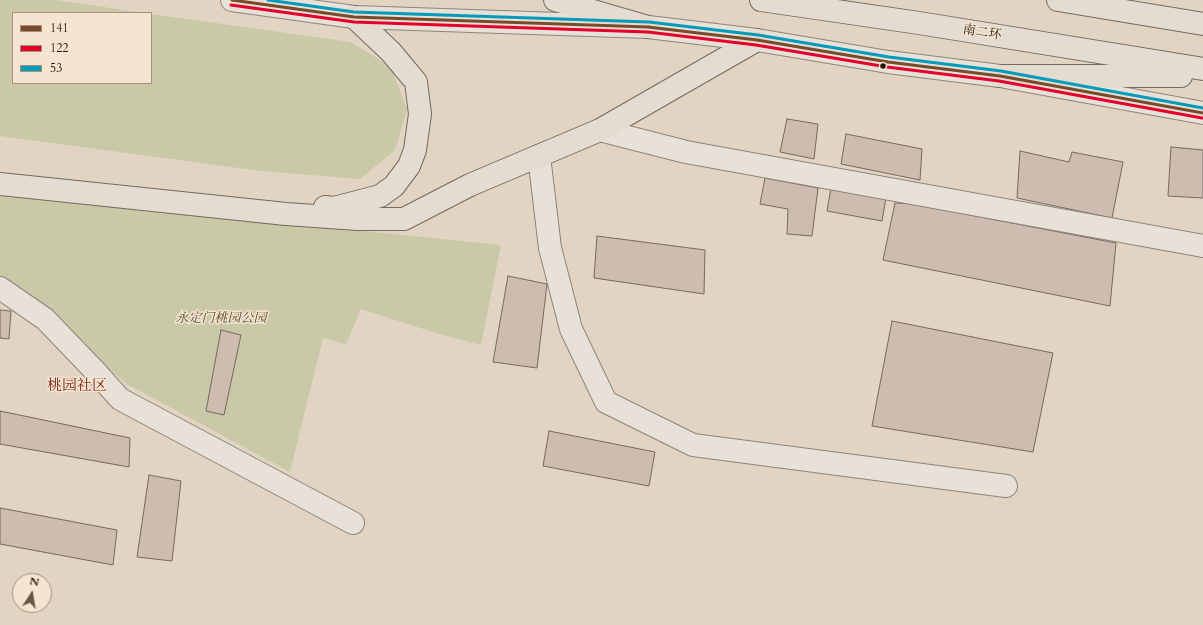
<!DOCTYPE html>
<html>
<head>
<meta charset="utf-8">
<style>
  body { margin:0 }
  #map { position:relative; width:1203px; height:625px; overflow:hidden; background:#e1d4c3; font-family:Cardo,serif }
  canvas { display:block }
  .legend { position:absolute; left:12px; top:12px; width:140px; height:72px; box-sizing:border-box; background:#f4e4d0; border:1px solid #a2917d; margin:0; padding:5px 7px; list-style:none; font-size:12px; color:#261400 }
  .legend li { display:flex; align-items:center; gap:8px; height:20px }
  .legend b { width:20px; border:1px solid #a2917d }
  .north { position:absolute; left:12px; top:573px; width:40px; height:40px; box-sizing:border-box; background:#f4e4d0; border:1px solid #a2917d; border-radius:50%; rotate:12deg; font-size:11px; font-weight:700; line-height:16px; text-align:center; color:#261400 }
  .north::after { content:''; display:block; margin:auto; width:14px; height:18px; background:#675744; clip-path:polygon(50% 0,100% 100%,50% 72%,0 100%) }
</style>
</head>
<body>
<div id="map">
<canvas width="1203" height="625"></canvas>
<ul class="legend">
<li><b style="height:5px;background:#7a4b2a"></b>141</li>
<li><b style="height:5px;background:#e4002b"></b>122</li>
<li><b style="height:5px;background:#049ab9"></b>53</li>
</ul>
<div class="north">N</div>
</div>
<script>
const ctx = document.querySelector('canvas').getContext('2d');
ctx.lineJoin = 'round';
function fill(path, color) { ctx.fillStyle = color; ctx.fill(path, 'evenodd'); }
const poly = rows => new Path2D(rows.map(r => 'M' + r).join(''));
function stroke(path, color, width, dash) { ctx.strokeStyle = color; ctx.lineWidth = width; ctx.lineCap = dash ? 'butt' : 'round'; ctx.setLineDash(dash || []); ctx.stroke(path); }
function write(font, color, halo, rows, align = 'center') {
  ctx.font = font + ' Cardo,"Noto Serif SC",serif'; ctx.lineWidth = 3; ctx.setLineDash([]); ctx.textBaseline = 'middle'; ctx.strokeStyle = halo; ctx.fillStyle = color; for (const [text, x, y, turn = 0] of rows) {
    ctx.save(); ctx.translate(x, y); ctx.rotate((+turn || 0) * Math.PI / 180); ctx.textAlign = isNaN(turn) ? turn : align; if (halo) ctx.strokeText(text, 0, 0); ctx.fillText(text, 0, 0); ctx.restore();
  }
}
const green = poly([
  [0,0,56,0,144,13,13,13,13,83,151,83,151,14,351,42,391,67,407,110,395,150,360,179,261,171,0,136],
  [0,194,501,245,481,345,436,333,361,309,346,344,323,338,290,472,127,384,0,277]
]);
const building = poly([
  [787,119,818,124,814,159,780,152,787,119],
  [846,134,922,149,920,180,841,164,846,134],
  [1171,147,1203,150,1203,198,1168,196,1171,147],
  [1020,151,1069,162,1072,152,1123,162,1112,218,1017,198,1020,151],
  [765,178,818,188,812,236,787,234,788,209,760,204,765,178],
  [831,188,886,198,882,221,827,211,831,188],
  [895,203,913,204,1116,243,1110,306,883,260,895,203],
  [597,236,705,250,704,294,594,278,597,236],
  [508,276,547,284,537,368,493,362,508,276],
  [0,310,11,311,9,339,0,338,0,310],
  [892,321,1053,353,1033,452,872,426,892,321],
  [221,330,241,335,224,415,206,411,221,330],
  [0,411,130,438,129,467,0,444,0,411],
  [549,431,655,452,649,486,543,466,549,431],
  [149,475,181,481,172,561,137,557,149,475],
  [0,508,117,530,113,565,0,544,0,508]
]);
const minor = poly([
  [232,0,354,17,648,27,757,40,888,62,1000,76,1203,113],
  [600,130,686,152,1203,246],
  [539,156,550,248,571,329,606,402,693,445,1006,486],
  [0,288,45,319,94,370,120,399,353,523]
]);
const highway = poly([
  [555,0,648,27],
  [761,0,919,23,1203,69],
  [1058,0,1203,24],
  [1000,76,1181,76],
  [0,184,286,214,358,219,404,219,470,185,600,130,757,40],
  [325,207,334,208,380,196,394,186,409,166,415,150,420,114,416,82,391,52,354,17]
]);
const bus1 = poly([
  [232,0,354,17,648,27,757,40,888,62,1000,76,1203,113]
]);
const bus2 = poly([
  [231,5,354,22,648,32,756,45,887,67,999,81,1202,118]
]);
const bus3 = poly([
  [268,0,354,12,649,22,758,35,889,57,1001,71,1203,108]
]);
const markers = [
  [883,66,3.5,"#261400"]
];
const streetNames = [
  ["南二环",982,33,9]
];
const parkNames = [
  ["永定门桃园公园",221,319]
];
const quarterNames = [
  ["桃园社区",77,387]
];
fill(green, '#c9c8a7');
fill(building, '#cdbcaf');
stroke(building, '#746a5e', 1);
stroke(minor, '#8e8479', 24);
stroke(highway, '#746a5e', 24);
stroke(minor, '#e7e1d8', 22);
stroke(highway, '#e4dcd1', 22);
stroke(bus1, '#7a4b2a', 3);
stroke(bus2, '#e4002b', 3);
stroke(bus3, '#049ab9', 3);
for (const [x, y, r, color] of markers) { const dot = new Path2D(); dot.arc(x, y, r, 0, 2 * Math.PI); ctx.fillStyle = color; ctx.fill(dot); stroke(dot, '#f4e4d0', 1.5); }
write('13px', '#261400', '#f4e4d0', streetNames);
write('italic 13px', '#51472b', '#f4e4d0', parkNames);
write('15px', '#7a1f14', '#f4e4d0', quarterNames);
</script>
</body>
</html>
